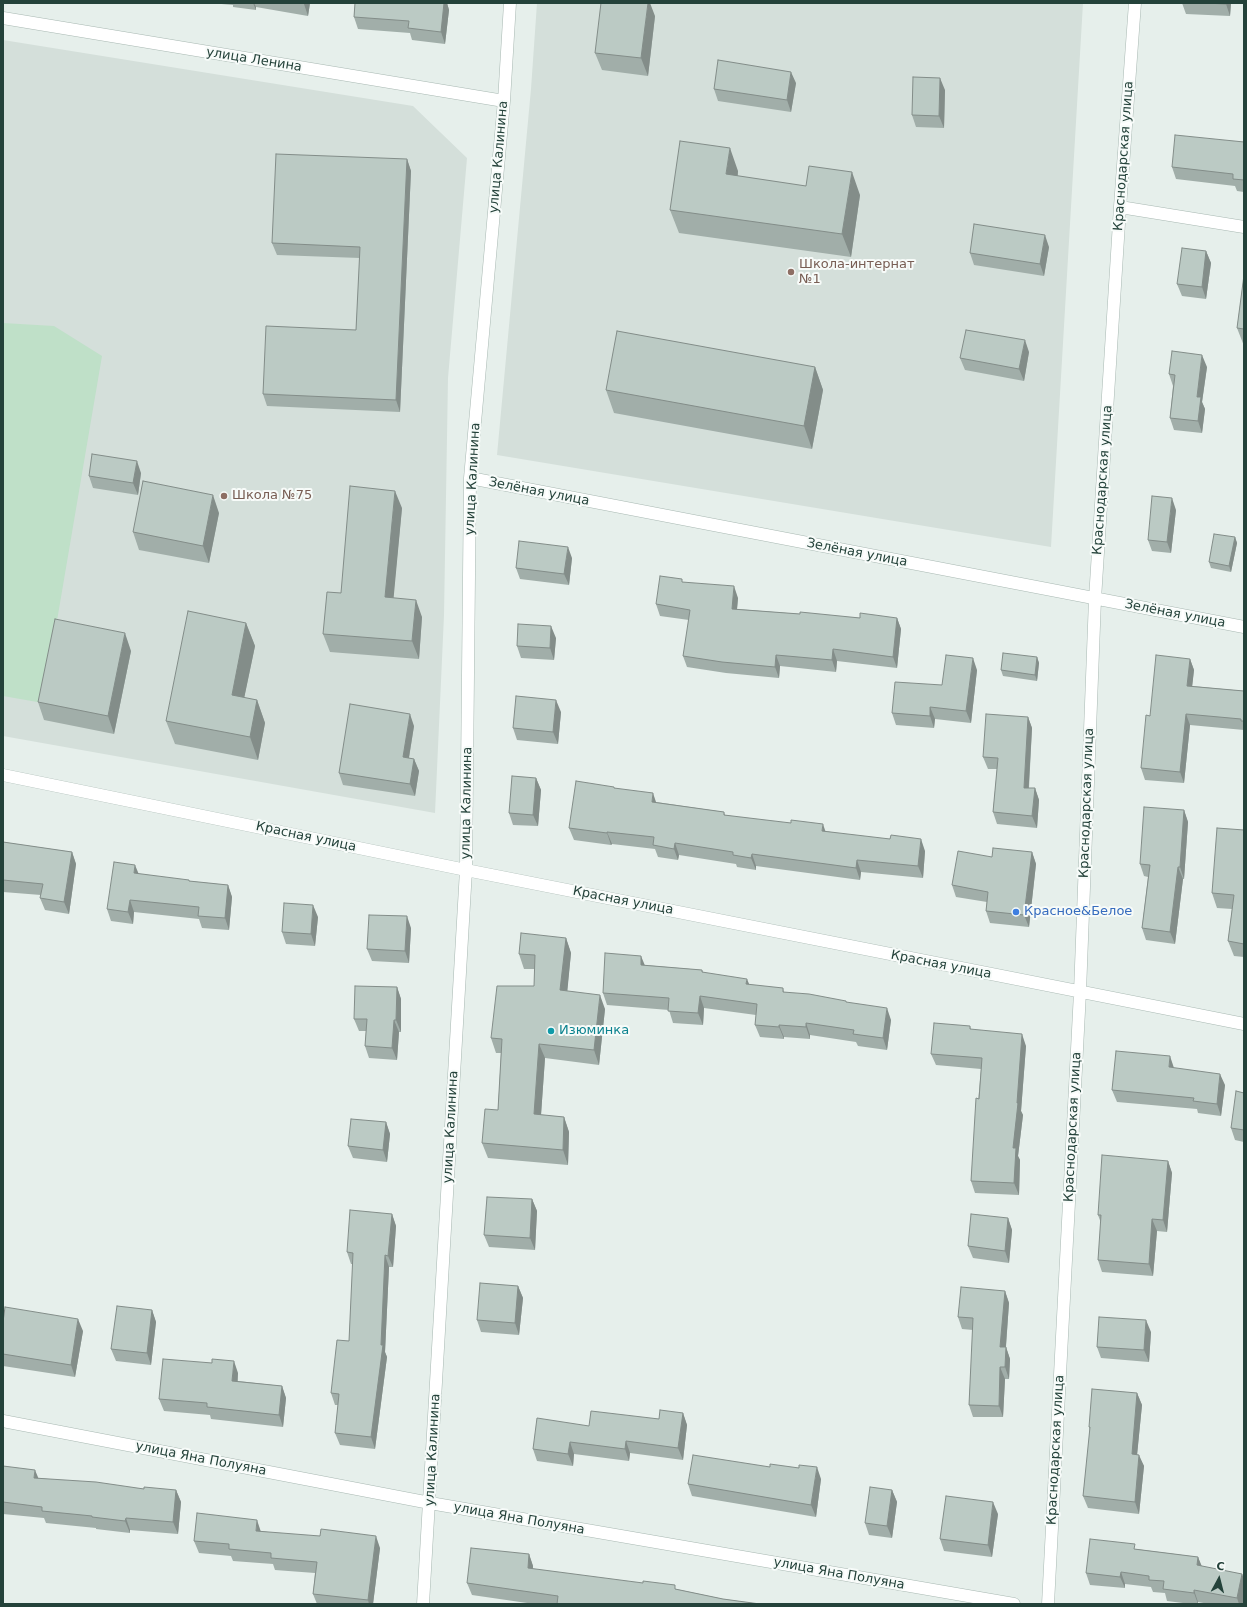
<!DOCTYPE html>
<html>
<head>
<meta charset="utf-8">
<style>
  body { margin:0 }
  #map { position:relative; width:1247px; height:1607px; overflow:hidden; background:#e6efeb; font-family:"DejaVu Sans",sans-serif }
  canvas { display:block }
  .frame { position:absolute; inset:0; border:4px solid #24423a; pointer-events:none }
  .north { position:absolute; left:1199px; top:1559px; width:40px; height:40px; -webkit-text-stroke:3px #f7fbf9; paint-order:stroke; rotate:7deg; font-size:11px; font-weight:700; line-height:16px; text-align:center; color:#24423a }
  .north::after { content:''; display:block; margin:auto; width:14px; height:18px; background:#24423a; clip-path:polygon(50% 0,100% 100%,50% 72%,0 100%) }
</style>
</head>
<body>
<div id="map">
<canvas width="1247" height="1607"></canvas>
<div class="frame"></div>
<div class="north">С</div>
</div>
<script>
const ctx = document.querySelector('canvas').getContext('2d');
ctx.lineJoin = 'round';
function fill(path, color) { ctx.fillStyle = color; ctx.fill(path, 'evenodd'); }
const poly = rows => new Path2D(rows.map(r => 'M' + r).join(''));
function stroke(path, color, width, dash) { ctx.strokeStyle = color; ctx.lineWidth = width; ctx.lineCap = dash ? 'butt' : 'round'; ctx.setLineDash(dash || []); ctx.stroke(path); }
function write(font, color, halo, rows, align = 'center') {
  ctx.font = font + ' "DejaVu Sans",sans-serif'; ctx.lineWidth = 4; ctx.setLineDash([]); ctx.textBaseline = 'middle'; ctx.strokeStyle = halo; ctx.fillStyle = color; for (const [text, x, y, turn = 0] of rows) {
    ctx.save(); ctx.translate(x, y); ctx.rotate((+turn || 0) * Math.PI / 180); ctx.textAlign = isNaN(turn) ? turn : align; if (halo) ctx.strokeText(text, 0, 0); ctx.fillText(text, 0, 0); ctx.restore();
  }
}
const built = poly([
  [537,3,1083,3,1051,547,497,455,531,89],
  [3,40,413,106,467,158,448,378,444,615,435,813,3,736]
]);
const green = poly([
  [3,323,54,326,102,356,43,703,3,696]
]);
const minor = poly([
  [3,18,504,101],
  [1120,207,1244,227],
  [470,478,1244,627],
  [3,775,466,870,1244,1024],
  [3,1421,430,1503,1014,1604],
  [423,1604,466,870,470,478,504,101,510,3],
  [1048,1604,1080,992,1095,599,1120,207,1135,3]
]);
const wall = poly([
  [210,3,310,3,308,16,256,7,256,10,233,7,233,5],
  [355,3,447,3,449,10,445,44,412,40,410,33,358,29,354,17],
  [1182,3,1231,3,1230,16,1186,14],
  [655,16,648,76,602,70,595,53],
  [796,83,791,112,718,101,714,89],
  [945,90,944,128,916,127,912,115],
  [1244,142,1244,192,1237,191,1235,186,1176,179,1172,167],
  [407,159,411,171,400,412,267,406,263,394,356,330,360,258,277,255,272,243],
  [738,171,738,176,860,195,851,257,679,233,670,210],
  [1049,247,1044,276,974,265,970,253],
  [1206,251,1211,263,1206,299,1182,296,1177,284],
  [1244,275,1244,346,1237,328],
  [1029,352,1024,381,965,370,960,358],
  [815,367,823,390,812,449,614,413,606,390],
  [1207,367,1202,402,1205,409,1202,433,1174,430,1170,418,1173,386,1169,374],
  [141,473,138,495,93,488,89,476],
  [402,508,393,598,422,617,419,659,330,652,323,634,341,593],
  [1176,510,1171,553,1152,551,1148,540],
  [219,513,209,563,139,550,133,532],
  [1235,537,1237,543,1231,572,1211,568,1209,562],
  [572,558,569,585,520,579,516,568],
  [683,582,738,598,737,609,800,614,860,618,897,618,901,629,897,668,837,661,836,672,780,666,779,678,726,673,687,667,683,656,689,620,660,616,656,604],
  [246,623,255,646,244,698,257,700,265,723,258,760,175,744,166,721],
  [556,638,554,660,521,658,517,646],
  [131,651,114,734,44,720,38,702],
  [1037,657,1039,663,1037,681,1003,676,1001,670],
  [1190,659,1194,670,1192,686,1244,691,1244,730,1190,725,1184,783,1145,780,1141,768,1150,716],
  [977,670,971,723,935,719,934,728,896,725,892,713,942,685],
  [561,712,558,744,517,740,513,728],
  [1028,717,1032,728,1029,788,1035,788,1039,800,1037,828,997,824,993,812,997,769,988,769,983,757],
  [414,726,409,758,414,759,419,771,415,796,343,785,339,773],
  [536,778,541,790,538,826,513,825,509,813],
  [614,788,656,802,724,812,725,815,826,831,925,851,923,878,861,872,860,880,756,866,756,870,737,867,736,864,679,855,678,860,658,857,655,849,612,844,611,845,574,840,569,828],
  [1184,810,1188,822,1184,879,1183,879,1175,944,1146,940,1142,928,1148,877,1144,876,1140,864],
  [1244,830,1244,957,1234,956,1228,941,1232,909,1217,908,1212,893],
  [3,842,72,852,76,864,69,914,45,910,40,898,41,895,3,892],
  [1032,852,1036,864,1029,927,990,923,986,911,987,902,956,897,952,885,992,857],
  [138,874,189,881,228,885,232,897,229,930,202,928,199,919,134,912,133,924,111,921,107,909],
  [318,917,315,946,286,944,282,932],
  [411,928,409,963,372,961,367,949],
  [566,938,571,953,567,991,605,1009,599,1065,545,1058,541,1115,564,1117,569,1132,568,1165,488,1158,482,1143,498,1110,501,1053,496,1053,491,1038,534,986,535,969,524,969,519,954],
  [645,965,702,970,703,972,749,985,783,988,784,992,847,1003,891,1020,887,1050,858,1046,856,1042,810,1035,810,1039,784,1037,784,1039,760,1037,755,1025,756,1015,704,1008,703,1025,673,1023,669,1010,607,1005,603,993],
  [397,987,401,999,401,1032,399,1032,397,1060,369,1058,365,1046,366,1031,359,1031,354,1019],
  [970,1026,971,1030,1026,1046,1021,1111,1023,1115,1018,1156,1020,1160,1019,1195,975,1193,971,1181,981,1069,936,1065,931,1054],
  [1174,1068,1225,1085,1221,1116,1198,1113,1197,1109,1117,1102,1112,1090],
  [1244,1093,1244,1142,1235,1140,1231,1128],
  [386,1122,390,1134,387,1162,353,1158,348,1146],
  [1168,1161,1172,1173,1167,1232,1157,1231,1153,1276,1102,1272,1098,1260,1101,1223,1098,1215],
  [532,1199,537,1211,535,1250,489,1247,484,1235],
  [392,1214,396,1226,393,1267,389,1267,385,1352,387,1357,375,1449,340,1445,335,1433,338,1405,335,1405,331,1393,349,1341,353,1264,351,1264,347,1252],
  [1008,1218,1012,1230,1009,1263,973,1258,968,1246],
  [518,1286,523,1298,519,1335,481,1332,477,1320],
  [1005,1291,1009,1303,1006,1347,1010,1359,1009,1379,1005,1379,1003,1417,973,1417,969,1405,973,1330,962,1329,958,1317],
  [152,1310,156,1322,151,1365,116,1361,111,1349],
  [3,1322,83,1331,75,1377,3,1366],
  [1151,1332,1149,1362,1101,1358,1097,1347],
  [238,1373,238,1381,282,1386,286,1398,283,1427,211,1419,210,1415,164,1411,159,1399],
  [1137,1393,1142,1405,1137,1454,1144,1466,1139,1514,1088,1508,1083,1496,1090,1431,1089,1427],
  [683,1413,687,1425,683,1460,630,1453,629,1461,574,1454,573,1466,537,1461,533,1449,589,1426,659,1419],
  [3,1466,38,1478,144,1489,176,1490,181,1502,178,1534,130,1530,130,1533,96,1529,96,1528,46,1523,44,1518,3,1514],
  [821,1479,816,1517,692,1496,688,1484],
  [892,1490,897,1502,892,1538,869,1535,865,1523],
  [998,1514,992,1557,944,1551,940,1539],
  [261,1531,380,1548,373,1604,317,1604,313,1594,315,1573,275,1570,273,1564,233,1561,231,1556,199,1553,194,1541],
  [1136,1549,1198,1557,1201,1566,1242,1574,1244,1579,1244,1598,1243,1604,1209,1604,1198,1602,1198,1604,1191,1604,1167,1601,1165,1593,1153,1592,1151,1587,1125,1584,1125,1588,1090,1585,1086,1573],
  [529,1554,533,1566,533,1569,676,1589,723,1599,760,1604,534,1604,472,1595,467,1583]
]);
const shadedWall = poly([
  [253,3,254,3,256,7,256,10],
  [304,3,310,3,308,16,304,4],
  [444,3,447,3,449,10,445,44,441,32],
  [648,3,650,3,655,16,648,76,641,58],
  [1226,3,1231,3,1230,16,1226,4],
  [791,72,796,83,791,112,787,100],
  [940,78,945,90,944,128,939,116],
  [730,148,738,171,735,197,726,174],
  [407,159,411,171,400,412,396,400],
  [852,172,860,195,851,257,842,234],
  [1045,235,1049,247,1044,276,1040,264],
  [1206,251,1211,263,1206,299,1202,287],
  [1025,340,1029,352,1024,381,1019,369],
  [1202,355,1207,367,1202,402,1205,409,1202,433,1198,421,1197,397],
  [815,367,823,390,812,449,804,426],
  [137,461,141,473,138,495,133,483],
  [395,491,402,508,392,615,385,597],
  [213,495,219,513,209,563,203,546],
  [1172,498,1176,510,1171,553,1167,542],
  [1235,537,1237,543,1231,572,1229,566],
  [568,547,572,558,569,585,564,574],
  [734,586,738,598,736,620,732,609],
  [416,600,422,617,419,659,412,641],
  [897,618,901,629,897,668,893,657],
  [246,623,255,646,240,718,232,695],
  [551,626,556,638,554,660,550,648],
  [125,633,131,651,114,734,108,716],
  [833,649,837,661,836,672,832,660],
  [776,655,780,666,779,678,775,667],
  [1037,657,1039,663,1037,681,1035,675],
  [973,658,977,670,971,723,966,711],
  [1190,659,1194,670,1191,697,1187,686],
  [257,700,265,723,258,760,250,737],
  [556,700,561,712,558,744,553,732],
  [930,707,935,719,934,728,930,716],
  [410,714,414,726,407,769,403,757],
  [1186,714,1190,725,1184,783,1180,772],
  [1028,717,1032,728,1028,799,1024,788],
  [414,759,419,771,415,796,410,784],
  [536,778,541,790,538,826,533,815],
  [1035,788,1039,800,1037,828,1032,816],
  [653,793,657,805,652,802],
  [1184,810,1188,822,1184,879,1180,867],
  [823,824,827,836,822,831],
  [607,832,612,844,611,845,607,833],
  [921,839,925,851,923,878,918,866],
  [675,843,679,855,678,860,674,849],
  [72,852,76,864,69,914,64,902],
  [1032,852,1036,864,1029,927,1024,915],
  [752,854,756,866,756,870,751,858],
  [857,860,861,872,860,880,856,868],
  [135,865,140,877,134,873],
  [1178,867,1183,879,1175,944,1170,932],
  [228,885,232,897,229,930,225,918],
  [130,900,134,912,133,924,128,912],
  [313,905,318,917,315,946,311,934],
  [407,916,411,928,409,963,405,951],
  [566,938,571,953,566,1005,560,990],
  [641,956,646,968,641,965],
  [747,979,752,991,746,984],
  [397,987,401,999,401,1032,396,1020],
  [600,995,605,1009,599,1065,594,1050],
  [700,996,704,1008,703,1025,698,1013],
  [887,1008,891,1020,887,1050,883,1038],
  [394,1020,399,1032,397,1060,392,1048],
  [806,1023,810,1035,810,1039,806,1027],
  [779,1025,784,1037,784,1039,779,1027],
  [1022,1034,1026,1046,1021,1111,1023,1115,1018,1156,1020,1160,1019,1195,1014,1183,1013,1148],
  [539,1044,545,1058,540,1129,534,1114],
  [1170,1056,1174,1068,1169,1067],
  [1220,1074,1225,1085,1221,1116,1217,1104],
  [564,1117,569,1132,568,1165,563,1150],
  [386,1122,390,1134,387,1162,383,1150],
  [1168,1161,1172,1173,1167,1232,1163,1220],
  [532,1199,537,1211,535,1250,530,1238],
  [392,1214,396,1226,393,1267,388,1256],
  [1008,1218,1012,1230,1009,1263,1005,1251],
  [1152,1219,1157,1231,1153,1276,1149,1264],
  [385,1255,389,1267,385,1352,387,1357,375,1449,371,1437,381,1345],
  [518,1286,523,1298,519,1335,515,1323],
  [1005,1291,1009,1303,1005,1358,1000,1347],
  [152,1310,156,1322,151,1365,147,1353],
  [78,1319,83,1331,75,1377,71,1365],
  [1146,1320,1151,1332,1149,1362,1144,1350],
  [1006,1347,1010,1359,1009,1379,1005,1367],
  [234,1361,238,1373,236,1393,232,1381],
  [1000,1367,1005,1379,1003,1417,999,1406],
  [282,1386,286,1398,283,1427,279,1415],
  [1137,1393,1142,1405,1136,1466,1132,1454],
  [683,1413,687,1425,683,1460,678,1448],
  [626,1441,630,1453,629,1461,625,1449],
  [570,1442,574,1454,573,1466,568,1454],
  [1139,1455,1144,1466,1139,1514,1135,1502],
  [817,1467,821,1479,816,1517,811,1505],
  [35,1470,40,1482,34,1478],
  [176,1490,181,1502,178,1534,173,1522],
  [892,1490,897,1502,892,1538,887,1526],
  [993,1502,998,1514,992,1557,988,1545],
  [126,1518,130,1530,130,1533,125,1521],
  [257,1520,261,1532,256,1531],
  [376,1536,380,1548,373,1604,369,1604,368,1600],
  [529,1554,533,1566,532,1580,528,1568],
  [1198,1557,1203,1569,1197,1565],
  [1121,1572,1125,1584,1125,1588,1120,1577],
  [1242,1574,1244,1579,1244,1598,1243,1604,1239,1604,1237,1598],
  [1194,1590,1198,1602,1198,1604,1194,1593]
]);
const building = poly([
  [355,3,444,3,441,32,408,28,409,21,354,17,355,3],
  [601,3,648,3,641,58,595,53,601,3],
  [1205,3,1226,3,1226,4,1205,3],
  [718,60,791,72,787,100,714,89,718,60],
  [913,77,940,78,939,116,912,115,913,77],
  [1175,135,1244,142,1244,180,1233,179,1233,174,1172,167,1175,135],
  [680,141,730,148,726,174,806,186,809,166,852,172,842,234,670,210,680,141],
  [276,154,407,159,396,400,263,394,266,326,356,330,360,247,272,243,276,154],
  [974,224,1045,235,1040,264,970,253,974,224],
  [1182,248,1206,251,1202,287,1177,284,1182,248],
  [1244,275,1244,329,1237,328,1244,275],
  [966,330,1025,340,1019,369,960,358,966,330],
  [617,331,815,367,804,426,606,390,617,331],
  [1172,351,1202,355,1197,397,1201,397,1198,421,1170,418,1175,375,1169,374,1172,351],
  [92,454,137,461,133,483,89,476,92,454],
  [143,481,213,495,203,546,133,532,143,481],
  [350,486,395,491,385,597,416,600,412,641,323,634,327,592,341,593,350,486],
  [1152,496,1172,498,1167,542,1148,540,1152,496],
  [1214,534,1235,537,1229,566,1209,562,1214,534],
  [519,541,568,547,564,574,516,568,519,541],
  [660,576,682,579,682,582,734,586,732,609,800,614,800,612,860,618,860,613,897,618,893,657,833,649,832,660,776,655,775,667,722,662,683,656,690,610,656,604,660,576],
  [188,611,246,623,232,695,257,700,250,737,166,721,188,611],
  [55,619,125,633,108,716,38,702,55,619],
  [518,624,551,626,550,648,517,646,518,624],
  [1003,653,1037,657,1035,675,1001,670,1003,653],
  [946,655,973,658,966,711,930,707,930,716,892,713,895,682,942,685,946,655],
  [1156,655,1190,659,1187,686,1244,691,1244,721,1241,721,1241,719,1186,714,1180,772,1141,768,1146,715,1150,716,1156,655],
  [516,696,556,700,553,732,513,728,516,696],
  [350,704,410,714,403,757,414,759,410,784,339,773,350,704],
  [986,714,1028,717,1024,788,1035,788,1032,816,993,812,998,758,983,757,986,714],
  [512,776,536,778,533,815,509,813,512,776],
  [576,781,614,787,614,788,653,793,652,802,724,812,724,815,791,823,791,820,823,824,822,831,890,839,891,835,921,839,918,866,857,860,856,868,752,854,751,858,733,855,733,852,675,843,674,849,653,845,654,837,607,832,607,833,569,828,576,781],
  [1144,807,1184,810,1180,867,1178,867,1170,932,1142,928,1150,865,1140,864,1144,807],
  [1217,828,1244,830,1244,944,1228,941,1234,895,1212,893,1217,828],
  [3,842,72,852,64,902,40,898,43,884,3,880,3,842],
  [993,848,1032,852,1024,915,986,911,988,892,952,885,958,851,992,857,993,848],
  [114,862,135,865,134,873,189,880,189,881,228,885,225,918,198,916,199,907,130,900,128,912,107,909,114,862],
  [284,903,313,905,311,934,282,932,284,903],
  [369,915,407,916,405,951,367,949,369,915],
  [521,933,566,938,560,990,600,995,594,1050,539,1044,534,1114,564,1117,563,1150,482,1143,485,1109,498,1110,502,1039,491,1038,497,986,534,986,535,955,519,954,521,933],
  [605,953,641,956,641,965,702,970,702,972,747,979,746,984,783,988,783,992,809,994,846,1001,846,1002,887,1008,883,1038,853,1034,854,1030,806,1023,806,1027,779,1025,779,1027,755,1025,757,1004,700,996,698,1013,668,1011,669,998,603,993,605,953],
  [355,986,397,987,396,1020,394,1020,392,1048,365,1046,367,1019,354,1019,355,986],
  [934,1023,970,1026,970,1029,1022,1034,1017,1103,1018,1103,1013,1148,1016,1148,1014,1183,971,1181,976,1098,979,1099,982,1058,931,1054,934,1023],
  [1116,1051,1170,1056,1169,1067,1220,1074,1217,1104,1193,1101,1194,1098,1112,1090,1116,1051],
  [1236,1091,1244,1093,1244,1130,1231,1128,1236,1091],
  [351,1119,386,1122,383,1150,348,1146,351,1119],
  [1102,1155,1168,1161,1163,1220,1152,1219,1149,1264,1098,1260,1101,1215,1098,1215,1102,1155],
  [487,1197,532,1199,530,1238,484,1235,487,1197],
  [350,1210,392,1214,388,1256,385,1255,381,1345,383,1345,371,1437,335,1433,339,1394,331,1393,337,1340,349,1341,353,1253,347,1252,350,1210],
  [971,1214,1008,1218,1005,1251,968,1246,971,1214],
  [480,1283,518,1286,515,1323,477,1320,480,1283],
  [961,1287,1005,1291,1000,1347,1006,1347,1005,1367,1000,1367,999,1406,969,1405,973,1318,958,1317,961,1287],
  [117,1306,152,1310,147,1353,111,1349,117,1306],
  [5,1307,78,1319,71,1365,3,1354,3,1322,5,1307],
  [1099,1317,1146,1320,1144,1350,1097,1347,1099,1317],
  [163,1359,212,1363,212,1359,234,1361,232,1381,282,1386,279,1415,207,1407,207,1403,159,1399,163,1359],
  [1092,1389,1137,1393,1132,1454,1139,1455,1135,1502,1083,1496,1090,1427,1089,1427,1092,1389],
  [660,1410,683,1413,678,1448,626,1441,625,1449,570,1442,568,1454,533,1449,537,1418,589,1426,591,1411,659,1419,660,1410],
  [693,1455,770,1467,770,1464,799,1468,799,1465,817,1467,811,1505,688,1484,693,1455],
  [3,1466,35,1470,34,1478,96,1482,144,1489,144,1487,176,1490,173,1522,126,1518,125,1521,92,1517,92,1516,42,1511,42,1507,3,1502,3,1466],
  [870,1487,892,1490,887,1526,865,1523,870,1487],
  [946,1496,993,1502,988,1545,940,1539,946,1496],
  [197,1513,257,1520,256,1531,320,1536,321,1529,376,1536,368,1600,313,1594,317,1562,271,1558,271,1553,229,1549,229,1544,194,1541,197,1513],
  [1090,1539,1135,1544,1134,1549,1198,1557,1197,1565,1242,1574,1237,1598,1194,1590,1194,1593,1163,1589,1164,1581,1149,1580,1149,1576,1121,1572,1120,1577,1086,1573,1090,1539],
  [471,1548,529,1554,528,1568,643,1583,643,1581,675,1585,675,1589,723,1599,760,1604,557,1604,558,1596,467,1583,471,1548]
]);
const markers = [
  [791,272,4,"#8d6e63"],
  [224,496,4,"#8d6e63"],
  [1016,912,4,"#3f7fe0"],
  [551,1031,4,"#0f9aa8"]
];
const streetNames = [
  ["улица Ленина",254,60,9],
  ["Краснодарская улица",1124,156,-86],
  ["улица Калинина",499,157,-85],
  ["улица Калинина",473,479,-87],
  ["Краснодарская улица",1103,480,-86],
  ["Зелёная улица",539,492,11],
  ["Зелёная улица",857,553,11],
  ["Зелёная улица",1175,614,11],
  ["улица Калинина",467,803,-89],
  ["Краснодарская улица",1087,803,-88],
  ["Красная улица",306,837,12],
  ["Красная улица",623,901,11],
  ["Красная улица",941,965,11],
  ["улица Калинина",451,1127,-87],
  ["Краснодарская улица",1073,1127,-87],
  ["улица Калинина",433,1450,-87],
  ["Краснодарская улица",1056,1450,-87],
  ["улица Яна Полуяна",201,1459,11],
  ["улица Яна Полуяна",519,1519,10],
  ["улица Яна Полуяна",839,1574,10]
];
const educationNames = [
  ["Школа-интернат",799,265],
  ["№1",799,280],
  ["Школа №75",232,496]
];
const shopNames = [
  ["Красное&Белое",1024,912]
];
const cultureNames = [
  ["Изюминка",559,1031]
];
fill(built, '#d4dfda');
fill(green, '#bfe0c8');
stroke(minor, '#a8b8b2', 13);
stroke(minor, '#fff', 12);
fill(wall, '#a1aea9');
fill(shadedWall, '#838d89');
fill(building, '#bbcac4');
stroke(building, '#838d89', 1);
for (const [x, y, r, color] of markers) { const dot = new Path2D(); dot.arc(x, y, r, 0, 2 * Math.PI); ctx.fillStyle = color; ctx.fill(dot); stroke(dot, '#f7fbf9', 1.5); }
write('13px', '#24423a', '#f7fbf9', streetNames);
write('13px', '#785e54', '#f7fbf9', educationNames, 'left');
write('13px', '#366cbe', '#f7fbf9', shopNames, 'left');
write('13px', '#0d838f', '#f7fbf9', cultureNames, 'left');
</script>
</body>
</html>
